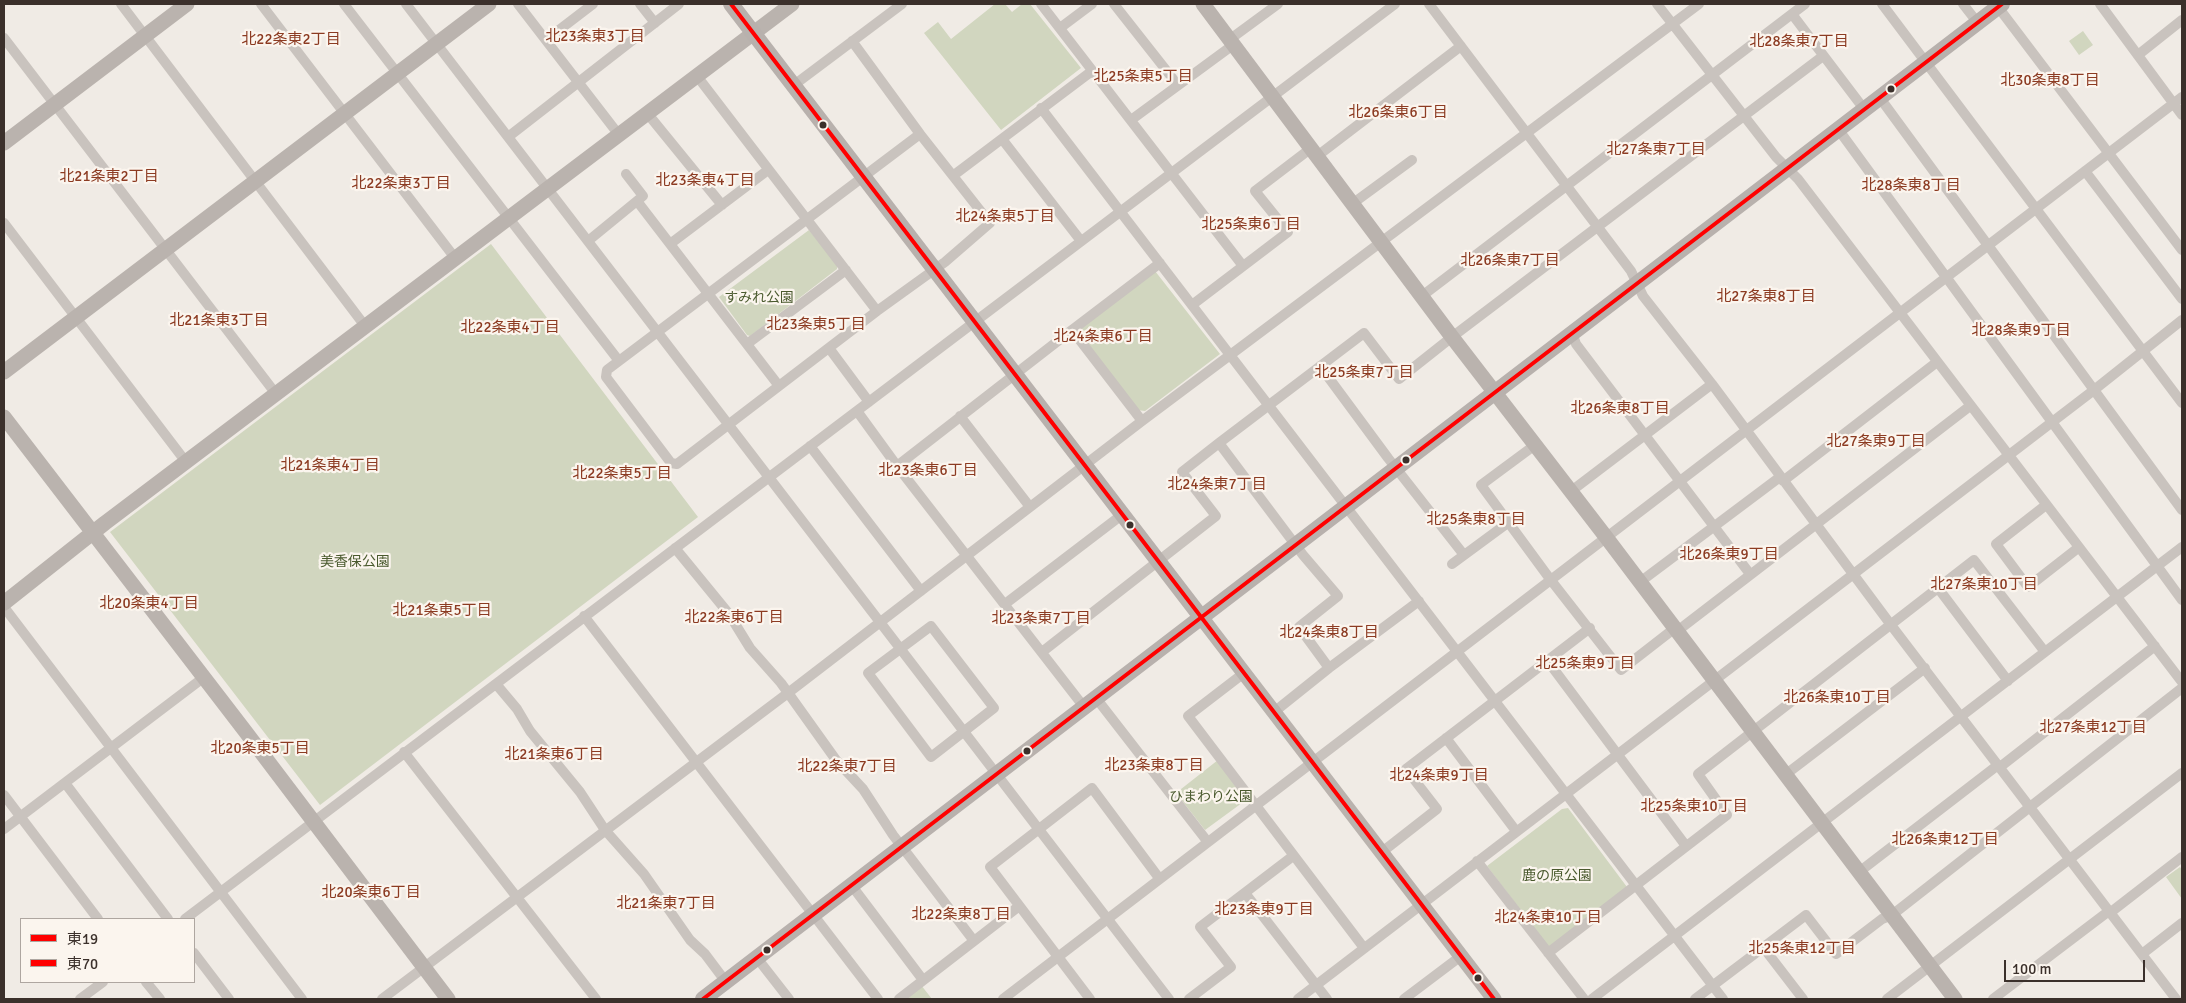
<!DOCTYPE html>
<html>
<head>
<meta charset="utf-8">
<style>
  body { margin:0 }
  #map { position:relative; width:2186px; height:1003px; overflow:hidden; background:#f0ebe5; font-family:Signika,"Noto Sans JP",sans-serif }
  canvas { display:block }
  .frame { position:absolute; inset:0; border:5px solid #3b302b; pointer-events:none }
  .legend { position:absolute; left:20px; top:918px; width:175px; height:65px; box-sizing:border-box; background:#fbf5ee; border:1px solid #aea6a0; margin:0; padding:6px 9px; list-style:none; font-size:15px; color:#3b302b }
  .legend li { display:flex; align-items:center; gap:10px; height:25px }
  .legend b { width:25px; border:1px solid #aea6a0 }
  .scale { position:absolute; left:2004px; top:960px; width:141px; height:22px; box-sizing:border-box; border:2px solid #3b302b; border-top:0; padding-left:6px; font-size:15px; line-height:18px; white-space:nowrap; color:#3b302b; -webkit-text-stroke:4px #fbf5ee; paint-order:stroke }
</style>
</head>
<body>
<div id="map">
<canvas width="2186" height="1003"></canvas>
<div class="frame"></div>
<ul class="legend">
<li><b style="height:6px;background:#f00"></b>東19</li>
<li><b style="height:6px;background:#f00"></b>東70</li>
</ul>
<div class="scale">100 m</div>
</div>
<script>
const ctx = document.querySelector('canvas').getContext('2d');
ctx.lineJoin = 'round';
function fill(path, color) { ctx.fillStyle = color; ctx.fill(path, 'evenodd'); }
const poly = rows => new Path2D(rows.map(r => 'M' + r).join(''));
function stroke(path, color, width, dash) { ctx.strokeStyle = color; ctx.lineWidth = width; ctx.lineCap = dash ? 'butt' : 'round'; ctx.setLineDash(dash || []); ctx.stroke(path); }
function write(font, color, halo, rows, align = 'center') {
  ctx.font = font + ' Signika,"Noto Sans JP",sans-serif'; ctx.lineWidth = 4.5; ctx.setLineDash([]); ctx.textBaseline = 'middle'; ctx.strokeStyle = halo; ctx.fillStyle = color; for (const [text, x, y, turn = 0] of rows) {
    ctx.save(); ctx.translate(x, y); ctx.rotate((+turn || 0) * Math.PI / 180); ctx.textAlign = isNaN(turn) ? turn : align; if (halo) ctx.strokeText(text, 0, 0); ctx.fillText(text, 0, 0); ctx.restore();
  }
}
const green = poly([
  [995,4,1005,4,1012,12,1022,4,1030,4,1081,68,1001,130,924,33,938,22,951,39],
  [2083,31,2093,45,2079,55,2069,41],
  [809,230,837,264,837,269,750,336,747,335,719,297],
  [491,244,698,517,320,805,110,532],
  [1155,271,1220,354,1145,411,1137,410,1076,331],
  [1218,760,1246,800,1205,830,1176,793],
  [1568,808,1627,887,1552,946,1548,946,1487,866,1562,809],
  [2180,867,2182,870,2182,899,2166,877],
  [921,985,932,999,902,999]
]);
const street = poly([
  [121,4,365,326],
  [261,4,455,258],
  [344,4,619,361],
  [406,4,1169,999],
  [518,4,619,135],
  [640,4,655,23],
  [1041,4,1243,266],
  [1114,4,1177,84],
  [1429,4,1631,271,1643,296,1712,384,1891,625,2176,999],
  [1657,4,1776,157,1798,179,2182,682],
  [1882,4,2182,403],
  [1963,4,1977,22],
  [2100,4,2182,115],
  [1998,7,2182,250],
  [1792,14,1864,109],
  [1060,28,1092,4],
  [4,38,276,394],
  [546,40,593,4],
  [1229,40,1278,4],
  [852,41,920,134,990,223,945,262,877,311,677,464,671,463,606,377,607,370,920,134],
  [2138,55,2182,20],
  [697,76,877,311],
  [794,85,902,4],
  [1880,98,2182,510],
  [1041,108,1723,999],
  [647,113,722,205],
  [1131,120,1233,45],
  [1838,129,2182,600],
  [508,137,679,4],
  [1002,139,1081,241],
  [1316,157,1461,46],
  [2085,171,2182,299],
  [954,175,1092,71],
  [637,201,779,386],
  [1352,204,1412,160],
  [4,223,186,462],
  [588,241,643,196,626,174],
  [670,244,768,170],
  [1422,296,1805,4],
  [1192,305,1288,232,1255,191,1310,149],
  [1572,332,1576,344,1750,574],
  [747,344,846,270],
  [829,348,869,402],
  [1320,366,1388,458,1464,555],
  [857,411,897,466,1084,707],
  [960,416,1030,507],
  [1142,421,1072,330,1160,263],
  [1219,443,1303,555,1338,596,1299,627,1329,668],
  [1535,445,1481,485,1550,579,1621,670,1675,628],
  [810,446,921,591],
  [897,466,1072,330],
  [1783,481,1937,362],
  [1570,492,1712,384],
  [2046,505,1996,544,2028,587,2078,548],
  [675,548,729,614,750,648,781,683,836,760,863,789,893,835,974,941],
  [1452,564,1509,522],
  [1640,582,1780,477],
  [1938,588,2008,681],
  [1005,604,1123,514],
  [4,607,302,999],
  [584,616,878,999],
  [931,626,994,708,931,757,868,673,931,626],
  [1676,632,1970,406],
  [1042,652,1216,516,1182,472,1219,443,1364,333,1399,379,1452,337,1823,56],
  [1547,660,1686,846],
  [1244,673,1188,716,1364,948],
  [496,684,517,709,530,731,580,792,605,830,644,874,690,940,705,954,726,982],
  [1096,698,1207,841],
  [1274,712,1329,668,1419,601],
  [1446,738,1516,831],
  [404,752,596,999],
  [2000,767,2155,646],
  [1785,775,1925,668],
  [65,783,168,919],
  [4,795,98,919],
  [4,829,203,678],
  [1382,852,1437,809,1406,769,1590,628],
  [1477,861,1584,999],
  [1859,872,1998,765],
  [852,886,923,980],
  [1245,893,1327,999],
  [2111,912,2182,857],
  [185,919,1395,4],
  [1763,947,1803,999],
  [194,953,229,999],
  [1548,953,1727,815,1698,774,1974,560,2045,652],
  [2142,954,2182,923],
  [757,958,789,999],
  [146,982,160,999],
  [80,999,103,982],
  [382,999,788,693,1142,421,1699,4],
  [899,999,1018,907],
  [1003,999,2182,97],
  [1090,999,990,867,1092,788,1159,878],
  [1189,999,1231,967,1200,927,1293,856],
  [1298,999,2094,390,2182,320],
  [1404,999,1461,956],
  [1592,999,2182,547],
  [1695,999,1806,915,1836,954,1882,919,1892,915,2182,688],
  [1887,999,2182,773],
  [1993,999,2109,911]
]);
const secondary = poly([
  [1203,4,1452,337,1606,537,1955,999],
  [4,143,187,4],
  [4,372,489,4],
  [4,417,245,731,448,999],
  [4,603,105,523,792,4],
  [1201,617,1494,999]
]);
const primary = poly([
  [731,4,1201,617],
  [703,999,2002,4]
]);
const bus1 = poly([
  [703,999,2002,4]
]);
const bus2 = poly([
  [731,4,1494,999]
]);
const markers = [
  [1891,89,4.5,"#3b302b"],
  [823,125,4.5,"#3b302b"],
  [1406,460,4.5,"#3b302b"],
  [1130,525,4.5,"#3b302b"],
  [1027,751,4.5,"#3b302b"],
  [767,950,4.5,"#3b302b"],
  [1478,978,4.5,"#3b302b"]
];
const parkNames = [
  ["すみれ公園",759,298],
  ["美香保公園",355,562],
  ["ひまわり公園",1211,797],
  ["鹿の原公園",1557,876]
];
const neighbourhoodNames = [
  ["北23条東3丁目",595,37],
  ["北22条東2丁目",291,40],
  ["北28条東7丁目",1799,42],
  ["北25条東5丁目",1143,77],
  ["北30条東8丁目",2050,81],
  ["北26条東6丁目",1398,113],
  ["北27条東7丁目",1656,150],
  ["北21条東2丁目",109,177],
  ["北23条東4丁目",705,181],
  ["北22条東3丁目",401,184],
  ["北28条東8丁目",1911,186],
  ["北24条東5丁目",1005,217],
  ["北25条東6丁目",1251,225],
  ["北26条東7丁目",1510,261],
  ["北27条東8丁目",1766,297],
  ["北21条東3丁目",219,321],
  ["北23条東5丁目",816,325],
  ["北22条東4丁目",510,328],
  ["北28条東9丁目",2021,331],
  ["北24条東6丁目",1103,337],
  ["北25条東7丁目",1364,373],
  ["北26条東8丁目",1620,409],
  ["北27条東9丁目",1876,442],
  ["北21条東4丁目",330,466],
  ["北23条東6丁目",928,471],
  ["北22条東5丁目",622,474],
  ["北24条東7丁目",1217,485],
  ["北25条東8丁目",1476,520],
  ["北26条東9丁目",1729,555],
  ["北27条東10丁目",1984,585],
  ["北20条東4丁目",149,604],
  ["北21条東5丁目",442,611],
  ["北22条東6丁目",734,618],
  ["北23条東7丁目",1041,619],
  ["北24条東8丁目",1329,633],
  ["北25条東9丁目",1585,664],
  ["北26条東10丁目",1837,698],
  ["北27条東12丁目",2093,728],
  ["北20条東5丁目",260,749],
  ["北21条東6丁目",554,755],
  ["北23条東8丁目",1154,766],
  ["北22条東7丁目",847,767],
  ["北24条東9丁目",1439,776],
  ["北25条東10丁目",1694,807],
  ["北26条東12丁目",1945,840],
  ["北20条東6丁目",371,893],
  ["北21条東7丁目",666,904],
  ["北23条東9丁目",1264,910],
  ["北22条東8丁目",961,915],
  ["北24条東10丁目",1548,918],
  ["北25条東12丁目",1802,949]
];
fill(green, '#d1d6bf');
stroke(street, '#c9c3be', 10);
stroke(secondary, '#bab3ae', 15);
stroke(primary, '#b8b1ad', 16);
stroke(bus1, '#f00', 4);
stroke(bus2, '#f00', 4);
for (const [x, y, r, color] of markers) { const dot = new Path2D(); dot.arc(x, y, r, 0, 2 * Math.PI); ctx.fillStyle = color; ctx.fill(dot); stroke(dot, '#fbf5ee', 2); }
write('14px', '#4a5a2e', '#fbf5ee', parkNames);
write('15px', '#8c3b22', '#fbf5ee', neighbourhoodNames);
</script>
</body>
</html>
